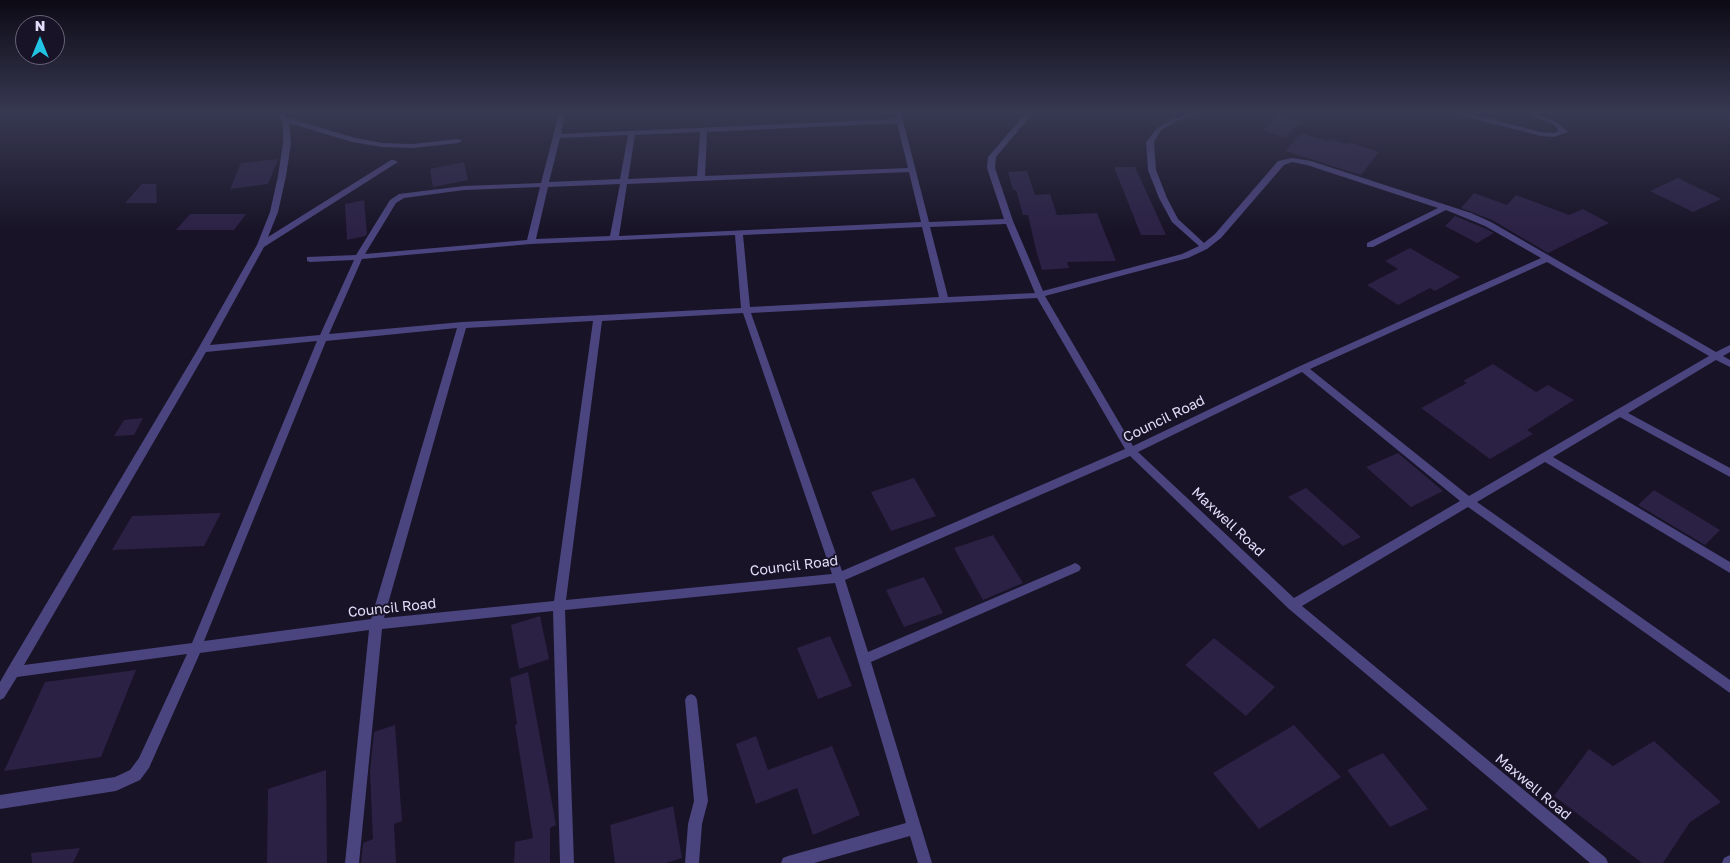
<!DOCTYPE html>
<html>
<head>
<meta charset="utf-8">
<style>
  body { margin:0 }
  #map { position:relative; width:1730px; height:863px; overflow:hidden; background:#181326; font-family:"Golos Text",sans-serif }
  canvas { display:block }
  .north { position:absolute; left:15px; top:15px; width:50px; height:50px; box-sizing:border-box; background:#181326; border:1px solid #69647b; border-radius:50%; rotate:0deg; font-size:14px; font-weight:700; line-height:20px; text-align:center; color:#e2ddfb }
  .north::after { content:''; display:block; margin:auto; width:18px; height:22px; background:#21c4e3; clip-path:polygon(50% 0,100% 100%,50% 72%,0 100%) }
</style>
</head>
<body>
<div id="map">
<canvas width="1730" height="863"></canvas>
<div class="north">N</div>
</div>
<script>
const ctx = document.querySelector('canvas').getContext('2d');
ctx.lineJoin = 'round';
function fill(path, color) { ctx.fillStyle = color; ctx.fill(path, 'evenodd'); }
const poly = rows => new Path2D(rows.map(r => 'M' + r).join(''));
function write(font, color, halo, rows, align = 'center') {
  ctx.font = font + ' "Golos Text",sans-serif'; ctx.lineWidth = 4; ctx.setLineDash([]); ctx.textBaseline = 'middle'; ctx.strokeStyle = halo; ctx.fillStyle = color; for (const [text, x, y, turn = 0] of rows) {
    ctx.save(); ctx.translate(x, y); ctx.rotate((+turn || 0) * Math.PI / 180); ctx.textAlign = isNaN(turn) ? turn : align; if (halo) ctx.strokeText(text, 0, 0); ctx.fillText(text, 0, 0); ctx.restore();
  }
}
const building = poly([
  [1278,115,1300,122,1285,138,1263,130],
  [1301,133,1328,141,1330,139,1347,144,1349,142,1379,152,1361,175,1285,151],
  [278,159,268,184,230,189,241,163],
  [464,162,468,180,433,187,430,169],
  [1114,167,1135,167,1166,235,1141,235],
  [1027,171,1035,195,1050,194,1057,215,1097,213,1116,261,1067,262,1069,268,1042,270,1036,250,1028,215,1023,215,1016,190,1013,190,1008,172],
  [1678,178,1721,199,1693,212,1650,191],
  [142,184,156,184,157,203,125,203],
  [1474,193,1507,205,1516,195,1569,215,1583,209,1609,223,1548,253,1492,220,1461,208],
  [364,200,367,234,365,236,347,240,345,204],
  [190,214,246,214,234,230,176,230],
  [1455,216,1484,228,1494,233,1477,243,1445,226],
  [1410,248,1460,277,1435,291,1430,288,1398,305,1367,285,1398,269,1385,261],
  [1493,364,1536,392,1548,385,1574,400,1527,430,1533,434,1490,459,1421,408,1467,383,1463,381],
  [143,418,134,435,114,436,124,420],
  [1398,453,1443,491,1411,507,1366,467],
  [914,478,936,516,891,531,871,492],
  [1306,488,1361,537,1343,546,1288,497],
  [1654,490,1720,530,1705,545,1638,505],
  [221,513,204,546,112,550,132,516],
  [993,535,1023,583,983,600,954,548],
  [924,577,943,613,904,627,886,590],
  [540,616,549,659,519,669,511,625],
  [830,636,852,686,818,699,797,648],
  [1214,638,1275,687,1246,716,1185,665],
  [136,670,101,757,4,771,45,682],
  [528,672,556,825,550,828,550,863,514,863,515,842,533,838,515,725,517,724,510,678],
  [395,725,402,821,394,824,396,863,361,863,363,843,373,839,370,771,374,732],
  [1294,725,1341,777,1259,829,1213,773],
  [756,736,768,770,832,746,860,815,813,835,797,788,756,804,736,744],
  [1654,741,1721,802,1690,822,1663,863,1642,863,1554,796,1589,749,1613,766],
  [1383,753,1428,809,1390,827,1347,770],
  [326,770,327,863,267,863,268,789],
  [673,806,682,858,666,863,615,863,610,825],
  [80,848,73,863,32,863,31,853]
]);
const service = poly([
  [691,694,695,696,697,700,708,801,702,824,699,863,685,863,688,824,694,801,685,700,687,696,691,694]
]);
const minor = poly([
  [278,113,284,113,287,118,356,138,382,143,413,144,458,139,462,141,458,143,413,148,382,147,352,142,289,123,291,143,286,176,278,212,268,237,391,160,394,160,398,162,264,247,210,345,320,335,354,260,310,262,307,261,307,257,356,255,390,200,399,194,464,186,541,183,559,113,565,113,561,134,896,119,895,113,901,113,929,222,1004,219,987,168,988,157,1026,113,1033,113,996,157,995,168,1013,221,1043,291,1182,254,1199,246,1172,222,1159,198,1148,170,1146,142,1157,128,1173,119,1191,113,1202,113,1177,121,1161,130,1154,142,1156,170,1167,198,1178,219,1204,243,1215,234,1278,161,1292,158,1311,161,1471,213,1491,222,1716,352,1730,345,1730,352,1723,356,1730,360,1730,367,1716,360,1628,413,1730,468,1730,477,1620,417,1553,457,1730,562,1730,573,1545,462,1477,502,1730,680,1730,693,1468,507,1302,606,1606,858,1608,863,1590,863,1289,609,1130,456,845,580,868,652,1071,565,1075,563,1079,565,1081,568,1079,571,871,662,932,863,918,863,910,836,814,863,781,863,783,858,788,856,906,823,835,583,565,610,574,863,560,863,553,611,382,629,359,863,345,863,369,630,200,653,149,768,140,780,116,791,0,809,0,795,115,777,130,770,139,758,187,654,17,677,4,698,0,700,0,682,8,668,198,349,257,245,270,212,278,176,283,143,283,124,278,113],
  [897,123,908,168,705,176,707,132,897,123],
  [700,132,697,176,628,179,635,135,700,132],
  [628,135,620,179,549,182,560,138,628,135],
  [1292,162,1307,165,1438,208,1367,243,1367,247,1373,247,1446,210,1485,226,1541,258,1300,366,1133,446,1045,296,1188,258,1207,249,1221,238,1284,165,1292,162],
  [909,172,921,222,619,236,627,184,909,172],
  [620,184,610,236,536,239,548,187,620,184],
  [540,187,527,240,365,254,396,203,404,198,464,190,540,187],
  [1006,224,1035,293,948,297,930,227,1006,224],
  [922,227,939,297,750,307,743,235,922,227],
  [735,235,741,308,462,322,329,334,362,259,531,244,735,235],
  [1547,262,1709,356,1469,496,1310,369,1547,262],
  [1037,298,1125,449,842,571,751,313,1037,298],
  [743,313,832,574,566,600,602,321,743,313],
  [593,321,554,601,384,618,466,328,593,321],
  [457,328,371,619,204,641,326,341,457,328],
  [317,341,192,643,24,665,206,352,317,341],
  [1302,372,1460,501,1294,598,1138,452,1302,372],
  [1433,113,1467,113,1541,132,1554,133,1559,131,1553,124,1523,113,1533,113,1557,122,1568,132,1554,137,1541,136,1456,114,1436,115,1433,113],
  [1730,855,1730,863,1722,863,1724,858,1730,855]
]);
const streetNames = [
  ["Council Road",1164,419,-26],
  ["Maxwell Road",1228,522,43],
  ["Council Road",794,566,-7],
  ["Council Road",392,608,-6],
  ["Maxwell Road",1533,787,40]
];
fill(building, '#2b2145');
fill(service, '#4a447f');
fill(minor, '#4a447f');
const sky = ctx.createLinearGradient(0, 0, 0, 234);
sky.addColorStop(0, '#0d0a15');
sky.addColorStop(0.48, '#373952');
sky.addColorStop(1, '#37395200');
ctx.fillStyle = sky;
ctx.fillRect(0, 0, 1730, 234);
write('14px', '#e2ddfb', '#181326', streetNames);
</script>
</body>
</html>
